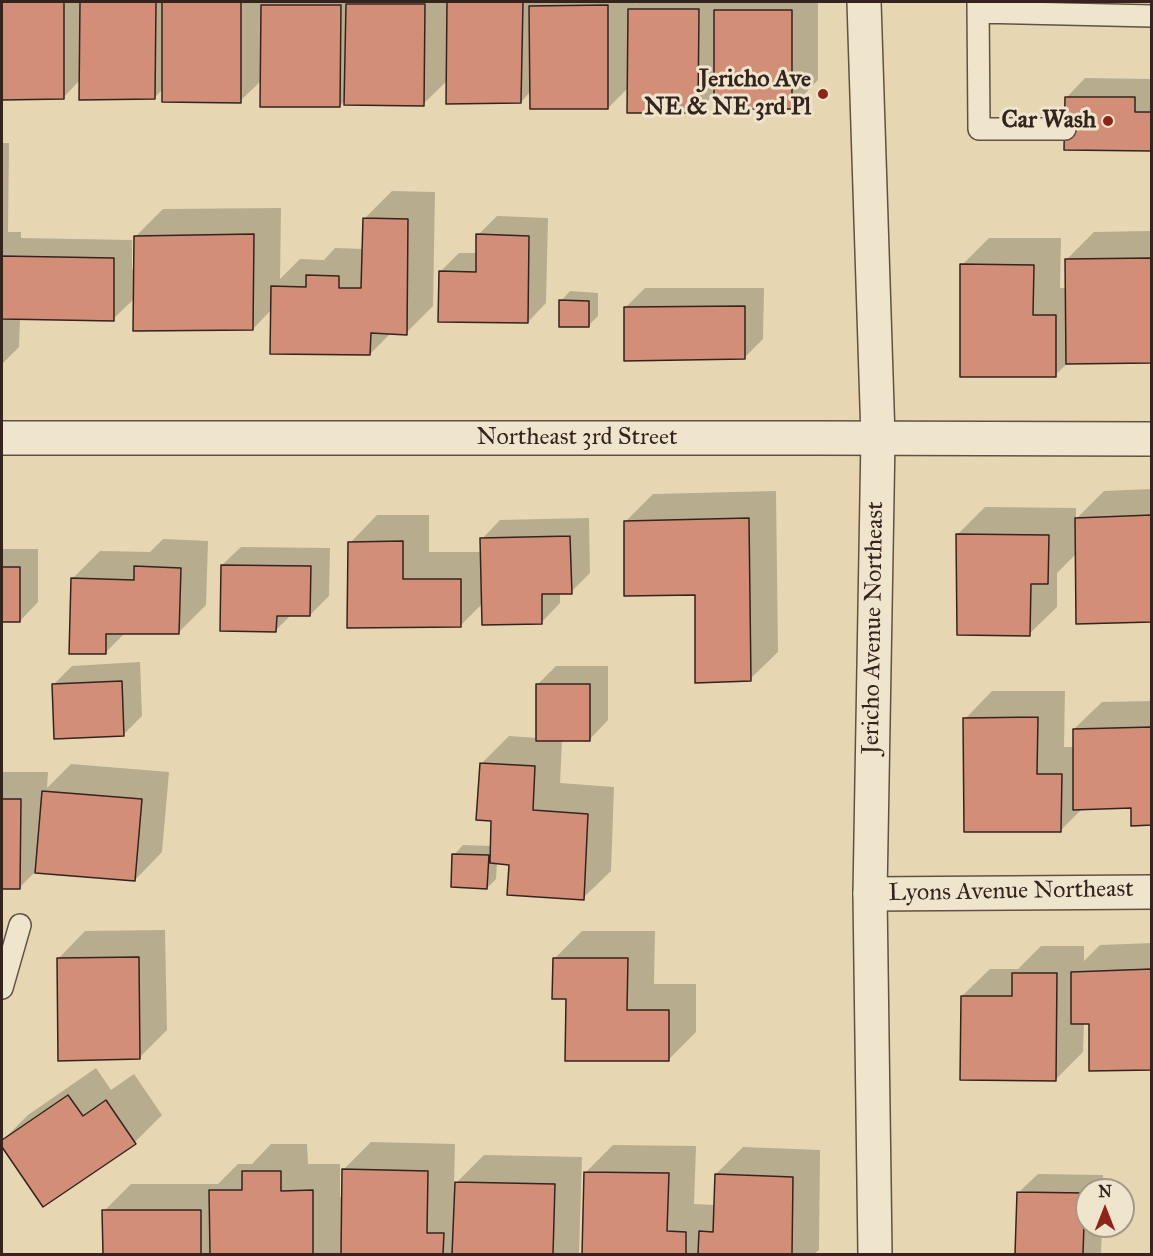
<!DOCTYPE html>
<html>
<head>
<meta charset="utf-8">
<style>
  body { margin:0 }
  #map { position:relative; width:1153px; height:1256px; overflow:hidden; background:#e6d7b2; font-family:"IM FELL Great Primer",serif }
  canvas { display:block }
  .frame { position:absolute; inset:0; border:3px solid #34241d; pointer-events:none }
  .north { position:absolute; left:1075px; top:1178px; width:60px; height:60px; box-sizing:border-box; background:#efe5cd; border:2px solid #a49887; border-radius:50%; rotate:0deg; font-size:16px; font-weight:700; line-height:24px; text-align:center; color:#34241d }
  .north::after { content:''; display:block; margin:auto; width:21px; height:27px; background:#8f2418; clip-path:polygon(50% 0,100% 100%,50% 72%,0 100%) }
</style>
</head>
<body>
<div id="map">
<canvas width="1153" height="1256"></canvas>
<div class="frame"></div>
<div class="north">N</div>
</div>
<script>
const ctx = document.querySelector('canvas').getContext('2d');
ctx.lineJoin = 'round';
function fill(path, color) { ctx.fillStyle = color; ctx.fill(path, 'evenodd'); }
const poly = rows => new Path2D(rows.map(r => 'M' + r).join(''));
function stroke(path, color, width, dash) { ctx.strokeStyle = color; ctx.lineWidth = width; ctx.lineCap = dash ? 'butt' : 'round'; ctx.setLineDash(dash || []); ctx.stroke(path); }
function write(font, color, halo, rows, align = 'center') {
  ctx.font = font + ' "IM FELL Great Primer",serif'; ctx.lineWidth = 6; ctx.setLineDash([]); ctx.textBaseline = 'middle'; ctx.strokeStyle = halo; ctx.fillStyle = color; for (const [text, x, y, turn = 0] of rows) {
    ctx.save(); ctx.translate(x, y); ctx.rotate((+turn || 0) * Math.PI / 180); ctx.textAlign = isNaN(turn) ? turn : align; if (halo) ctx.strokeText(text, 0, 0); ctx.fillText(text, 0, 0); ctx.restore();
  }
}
const shadow = poly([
  [2,2,635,2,635,4,637,2,818,2,818,80,791,108,716,93,697,111,629,87,608,108,531,91,521,102,448,80,423,104,346,99,340,106,262,80,240,101,164,88,154,98,80,80,63,98,2,99],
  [1085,78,1152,79,1152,150,1067,97],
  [2,143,9,143,8,232,21,232,21,238,132,240,132,269,135,269,136,236,163,209,281,208,280,279,300,259,324,260,335,248,364,249,364,219,392,191,435,192,433,306,406,333,391,333,370,354,272,309,253,329,135,298,113,319,20,318,19,347,2,364],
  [497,216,548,218,546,303,528,322,440,272,459,253,477,253,478,235],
  [1152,231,1152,361,1068,363,1055,375,962,265,989,238,1061,238,1060,288,1066,288,1066,260,1094,232],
  [645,288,764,288,763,339,744,358,626,307],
  [570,291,598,293,598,316,589,325,561,301],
  [1152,489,1152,621,1077,553,1057,573,1057,607,1029,634,957,535,985,507,1076,508,1076,519,1104,491],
  [776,491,778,652,750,679,697,593,626,521,653,494],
  [377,515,429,515,429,552,482,552,482,539,500,520,589,518,590,573,571,592,560,592,560,603,542,622,483,603,460,626,350,543],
  [163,539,208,541,206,605,178,633,126,632,105,653,72,579,100,551,150,552],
  [241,547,330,548,329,596,310,615,292,614,276,630,222,565],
  [2,549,38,549,38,602,20,621,2,621],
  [140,662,142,716,123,735,53,685,72,666],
  [556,666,608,666,608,720,590,739,562,739,560,783,614,787,611,871,583,898,510,864,497,862,496,879,487,888,454,855,463,845,492,846,493,820,481,764,509,736,537,738,537,685],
  [992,691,1065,691,1064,747,1074,747,1074,729,1102,702,1152,701,1152,824,1132,807,1083,808,1061,830,965,719],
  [71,764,169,772,162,852,135,880,35,872,19,888,2,888,2,772,48,772,47,788],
  [165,930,167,1030,139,1058,58,959,85,931],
  [582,931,655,931,654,984,696,984,696,1032,669,1059,554,959],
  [1152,943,1152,1068,1090,1022,1084,1022,1083,1052,1056,1079,962,996,990,969,1018,969,1041,946,1084,946,1084,961,1100,945],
  [96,1068,111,1090,134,1074,162,1115,135,1142,44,1205,2,1144,2,1141,28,1115],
  [371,1142,455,1144,454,1185,484,1155,582,1157,579,1253,578,1254,104,1254,104,1211,131,1184,218,1184,238,1164,252,1164,271,1144,307,1144,308,1164,340,1164,340,1197,343,1197,343,1170],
  [613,1145,696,1146,694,1204,715,1205,716,1174,743,1147,820,1150,819,1250,814,1254,584,1254,586,1172],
  [1038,1174,1103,1175,1103,1190,1087,1190,1087,1226,1102,1226,1101,1254,1017,1254,1019,1192]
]);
const building = poly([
  [2,2,64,2,64,99,2,100,2,2],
  [80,2,156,2,155,99,79,100,80,2],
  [162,2,241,2,241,103,162,102,162,2],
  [447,2,523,2,521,103,446,104,447,2],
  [346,4,425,4,424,106,344,105,346,4],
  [261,5,341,5,340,107,260,107,261,5],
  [608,5,608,109,530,109,529,6,608,5],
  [628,9,699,9,698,113,627,113,628,9],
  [714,10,792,10,792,109,714,109,714,10],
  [1065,97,1135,97,1135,112,1152,112,1152,151,1064,150,1065,97],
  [363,218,408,219,407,335,371,333,370,355,270,354,271,286,306,287,306,275,339,276,339,288,361,288,363,218],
  [254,234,253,330,133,331,134,236,254,234],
  [476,234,529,236,528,323,438,322,439,271,476,272,476,234],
  [2,256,114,258,114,321,2,319,2,256],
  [1152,258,1152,363,1066,364,1065,259,1152,258],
  [960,264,1034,265,1033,315,1056,315,1056,377,960,377,960,264],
  [559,300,589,301,589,327,559,327,559,300],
  [745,306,745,359,624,361,624,307,745,306],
  [1152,515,1152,622,1076,624,1075,518,1152,515],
  [749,518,751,681,695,683,695,595,624,596,624,521,749,518],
  [956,534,1049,535,1048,584,1031,584,1030,636,957,635,956,534],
  [570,536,572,594,542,594,542,624,482,625,480,538,570,536],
  [403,541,403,579,461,579,461,627,347,628,348,542,403,541],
  [221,565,311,566,310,616,277,616,276,632,220,631,221,565],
  [134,566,181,568,179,634,106,634,106,654,69,654,71,578,134,580,134,566],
  [2,567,20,567,20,622,2,622,2,567],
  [122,681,124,736,54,739,52,684,122,681],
  [536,684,590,684,590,741,536,741,536,684],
  [1038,717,1037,774,1062,774,1061,832,964,832,963,718,1038,717],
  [1152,727,1152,825,1131,826,1131,808,1073,810,1073,729,1152,727],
  [480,763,535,766,533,810,588,814,584,900,507,895,509,865,490,863,491,821,476,820,480,763],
  [42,791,142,799,135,881,35,873,42,791],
  [2,799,21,799,20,889,2,889,2,799],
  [452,854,489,855,487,889,451,887,452,854],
  [139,957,140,1059,58,1061,57,958,139,957],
  [553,958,628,958,627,1010,669,1010,669,1061,565,1061,566,999,552,999,553,958],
  [1152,969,1152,1070,1089,1071,1089,1024,1071,1024,1071,972,1152,969],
  [1012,973,1057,973,1056,1081,960,1080,961,996,1012,996,1012,973],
  [68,1095,83,1116,106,1100,136,1144,43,1207,2,1147,2,1140,68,1095],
  [342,1169,428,1171,427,1233,444,1233,443,1254,341,1254,342,1169],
  [242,1171,281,1171,281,1191,313,1190,313,1254,210,1254,209,1190,242,1190,242,1171],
  [584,1172,669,1173,667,1231,686,1232,686,1254,582,1254,584,1172],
  [715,1174,793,1177,792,1254,698,1254,699,1231,713,1232,715,1174],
  [455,1182,555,1184,553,1254,452,1254,455,1182],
  [1017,1192,1085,1193,1083,1254,1015,1254,1017,1192],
  [102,1210,201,1210,201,1254,103,1254,102,1210]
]);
const service = poly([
  [978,2,979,129,1065,129],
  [978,12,1152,16],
  [2,988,20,925]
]);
const minor = poly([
  [2,438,818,438,1152,439],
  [870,894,1152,892]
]);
const tertiary = poly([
  [864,2,878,438,870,894,875,1254]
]);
const markers = [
  [823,94,6,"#8f2418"],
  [1108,121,6,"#8f2418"]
];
const poiNames = [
  ["Jericho Ave",811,80],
  ["NE & NE 3rd Pl",811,108],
  ["Car Wash",1096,121]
];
const streetNames = [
  ["Northeast 3rd Street",577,438],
  ["Jericho Avenue Northeast",874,628,-89],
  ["Lyons Avenue Northeast",1011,892,-1]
];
fill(shadow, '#0003');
fill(building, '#d28e77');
stroke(building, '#34241d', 1.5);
stroke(service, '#605142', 24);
stroke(minor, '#605142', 36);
stroke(tertiary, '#605142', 36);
stroke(service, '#efe5cd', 21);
stroke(minor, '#efe5cd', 33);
stroke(tertiary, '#efe5cd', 33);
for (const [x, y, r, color] of markers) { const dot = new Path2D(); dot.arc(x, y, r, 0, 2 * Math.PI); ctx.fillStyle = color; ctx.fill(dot); stroke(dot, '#efe5cd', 2); }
write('bold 24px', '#34241d', '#efe5cd', poiNames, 'right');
write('24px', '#34241d', '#efe5cd', streetNames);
</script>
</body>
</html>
